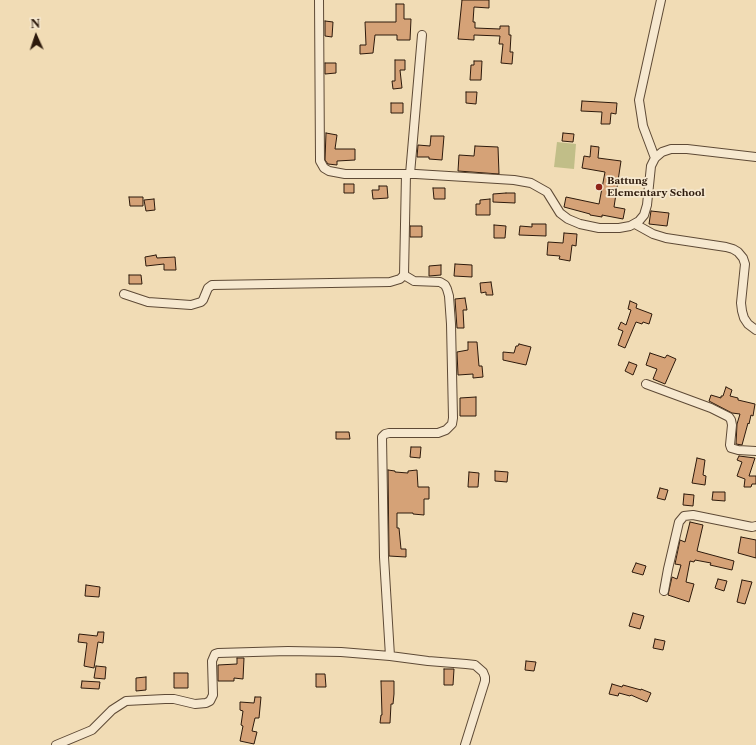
<!DOCTYPE html>
<html>
<head>
<meta charset="utf-8">
<style>
  body { margin:0 }
  #map { position:relative; width:756px; height:745px; overflow:hidden; background:#f1dcb5; font-family:"Libre Caslon Text",serif }
  canvas { display:block }
  .north { position:absolute; left:16px; top:16px; width:40px; height:40px; -webkit-text-stroke:3px #f6e8cf; paint-order:stroke; rotate:357deg; font-size:11px; font-weight:700; line-height:16px; text-align:center; color:#2d1a0c }
  .north::after { content:''; display:block; margin:auto; width:14px; height:18px; background:#2d1a0c; clip-path:polygon(50% 0,100% 100%,50% 72%,0 100%) }
</style>
</head>
<body>
<div id="map">
<canvas width="756" height="745"></canvas>
<div class="north">N</div>
</div>
<script>
const ctx = document.querySelector('canvas').getContext('2d');
ctx.lineJoin = 'round';
function fill(path, color) { ctx.fillStyle = color; ctx.fill(path, 'evenodd'); }
const poly = rows => new Path2D(rows.map(r => 'M' + r).join(''));
function stroke(path, color, width, dash) { ctx.strokeStyle = color; ctx.lineWidth = width; ctx.lineCap = dash ? 'butt' : 'round'; ctx.setLineDash(dash || []); ctx.stroke(path); }
function write(font, color, halo, rows, align = 'center') {
  ctx.font = font + ' "Libre Caslon Text",serif'; ctx.lineWidth = 3.5; ctx.setLineDash([]); ctx.textBaseline = 'middle'; ctx.strokeStyle = halo; ctx.fillStyle = color; for (const [text, x, y, turn = 0] of rows) {
    ctx.save(); ctx.translate(x, y); ctx.rotate((+turn || 0) * Math.PI / 180); ctx.textAlign = isNaN(turn) ? turn : align; if (halo) ctx.strokeText(text, 0, 0); ctx.fillText(text, 0, 0); ctx.restore();
  }
}
const green = poly([
  [557,142,576,144,574,169,554,167]
]);
const building = poly([
  [462,0,489,0,489,8,474,7,473,22,475,22,475,28,500,29,500,26,509,26,509,35,511,35,510,52,513,52,512,64,501,63,503,44,499,44,500,36,474,35,474,40,458,39,462,0],
  [396,4,404,4,404,19,411,19,410,40,397,40,397,35,375,35,373,53,360,54,360,45,366,45,365,22,396,22,396,4],
  [325,21,333,22,332,37,325,36,325,21],
  [395,60,405,60,405,70,400,70,402,88,393,89,392,81,395,81,395,60],
  [474,61,482,61,481,80,470,80,471,65,474,65,474,61],
  [325,63,336,63,336,73,325,74,325,63],
  [466,92,477,92,476,104,466,103,466,92],
  [582,101,617,103,616,114,611,113,610,124,601,124,602,112,581,111,582,101],
  [391,103,403,103,403,113,391,113,391,103],
  [326,133,337,135,335,149,355,149,355,160,337,161,337,165,328,164,325,160,326,133],
  [563,133,574,134,573,142,562,141,563,133],
  [431,136,444,136,442,160,429,159,429,157,417,157,418,145,430,146,431,136],
  [475,146,498,147,499,174,458,171,459,155,474,156,475,146],
  [591,146,599,147,598,158,621,161,614,207,625,209,623,219,602,215,602,217,590,215,590,214,564,207,566,197,599,204,605,172,582,168,584,156,590,157,591,146],
  [344,184,354,184,354,193,344,193,344,184],
  [379,186,387,186,388,198,373,199,372,190,379,190,379,186],
  [433,188,445,188,445,199,434,199,433,188],
  [506,193,515,193,515,203,493,202,493,194,506,193],
  [129,197,143,197,143,206,130,206,129,197],
  [154,199,155,210,146,211,144,200,154,199],
  [490,199,490,215,476,215,476,204,480,204,480,200,490,199],
  [651,211,669,213,667,226,649,224,651,211],
  [532,224,546,224,546,236,519,235,520,226,532,227,532,224],
  [494,225,506,226,505,238,494,238,494,225],
  [410,226,422,226,422,237,410,237,410,226],
  [564,233,577,234,576,246,572,245,570,261,559,259,560,256,547,255,548,242,563,243,564,233],
  [156,255,157,258,175,257,176,270,164,270,164,264,146,266,145,257,156,255],
  [455,264,472,265,472,277,454,276,455,264],
  [441,265,441,275,429,276,429,266,441,265],
  [129,275,141,275,142,284,129,284,129,275],
  [491,282,493,295,486,295,486,292,481,293,480,283,491,282],
  [465,298,467,310,463,310,464,328,457,328,455,299,465,298],
  [630,301,637,304,636,308,652,314,649,324,643,322,642,324,636,322,625,348,618,345,623,331,618,329,621,322,626,325,631,310,628,309,630,301],
  [468,342,477,342,479,366,482,366,483,377,473,378,473,374,458,375,457,352,468,350,468,342],
  [519,344,531,347,526,365,503,360,503,352,514,353,516,346,518,346,519,344],
  [650,353,665,358,667,355,676,359,665,384,653,379,657,369,646,365,650,353],
  [629,362,637,365,633,375,625,371,629,362],
  [726,387,732,390,730,396,738,398,738,400,755,404,753,416,751,415,749,424,748,423,742,445,736,444,737,424,740,414,732,413,709,401,711,395,721,398,721,396,723,396,726,387],
  [476,397,476,416,460,416,460,398,476,397],
  [336,432,349,432,350,439,336,439,336,432],
  [411,447,421,447,420,458,410,457,411,447],
  [739,456,755,458,749,476,756,476,756,484,752,484,751,487,744,487,745,479,737,476,742,462,737,460,739,456],
  [697,458,705,460,703,475,706,476,705,485,692,483,697,458],
  [388,470,395,471,395,472,408,473,408,471,417,470,418,487,429,487,429,499,424,499,424,515,413,514,413,513,397,513,397,528,399,528,401,549,406,549,406,557,389,556,388,470],
  [495,471,508,472,507,482,495,481,495,471],
  [469,472,479,473,478,487,468,487,469,472],
  [660,488,668,490,665,500,657,498,660,488],
  [713,492,725,492,725,501,712,500,713,492],
  [684,494,694,495,693,506,683,505,684,494],
  [690,522,703,525,697,551,734,561,732,570,710,565,711,563,695,560,694,562,690,561,686,582,694,584,689,602,668,595,672,577,677,579,681,565,675,564,680,540,685,542,690,522],
  [741,537,756,540,756,558,738,553,741,537],
  [636,563,646,566,643,575,632,572,636,563],
  [718,579,727,581,724,591,715,588,718,579],
  [742,580,752,582,745,604,737,602,742,580],
  [86,585,100,587,99,597,85,596,86,585],
  [633,613,644,616,640,629,629,626,633,613],
  [98,632,104,632,103,643,98,642,94,668,84,666,87,643,78,642,79,634,97,636,98,632],
  [655,639,665,641,663,650,653,648,655,639],
  [237,658,244,658,243,679,234,678,234,681,218,681,218,665,237,664,237,658],
  [526,661,536,662,534,671,525,670,526,661],
  [96,666,106,667,105,679,94,678,96,666],
  [444,669,454,669,453,685,444,685,444,669],
  [174,673,188,673,188,688,174,688,174,673],
  [316,674,325,674,326,687,316,687,316,674],
  [146,677,146,690,136,691,136,678,146,677],
  [82,681,100,682,99,689,81,688,82,681],
  [381,681,394,681,394,694,393,704,391,704,390,723,380,723,381,715,382,715,381,681],
  [612,684,622,687,623,685,641,690,641,689,651,693,647,702,631,695,630,696,619,693,618,696,609,694,612,684],
  [255,697,261,697,259,718,255,718,252,731,257,732,254,744,240,741,243,726,241,725,243,711,240,710,240,702,254,703,255,697]
]);
const minor = poly([
  [319,0,320,161,324,168,329,171,345,174,416,174,514,180,531,183,547,192,560,213,568,219,580,224,599,228,619,228,630,226,639,221,644,215,647,205,651,166,655,158,662,152,671,149,687,149,756,157],
  [655,158,643,126,639,100,661,0],
  [406,174,404,275,414,281,440,282,445,285,447,289,449,296,451,324,453,418,452,424,446,430,438,433,389,433,385,434,382,437,384,557,390,656,428,661,466,664,475,665,483,672,485,677,485,681,465,745],
  [410,174,422,35],
  [635,224,653,234,666,238,726,247,733,249,738,252,743,258,745,264,741,303,742,311,744,318,748,324,756,330],
  [124,294,148,302,191,305,201,302,203,300,208,288,212,285,390,282,400,279,404,275],
  [646,384,711,408,729,417,731,420,732,425,730,445,731,448,738,450,756,451],
  [664,591,668,569,679,522,684,516,693,515,752,527,756,526],
  [56,745,92,730,112,710,126,701,165,699,174,699,195,704,206,703,210,701,213,695,212,661,215,654,218,653,288,651,341,652,390,656]
]);
const markers = [
  [599,187,4,"#8f2418"]
];
const poiNames = [
  ["Battung",607,181],
  ["Elementary School",607,193]
];
fill(green, '#c1be88');
fill(building, '#d5a277');
stroke(building, '#2d1a0c', 1);
stroke(minor, '#5e4a36', 10);
stroke(minor, '#f6e8cf', 8);
for (const [x, y, r, color] of markers) { const dot = new Path2D(); dot.arc(x, y, r, 0, 2 * Math.PI); ctx.fillStyle = color; ctx.fill(dot); stroke(dot, '#f6e8cf', 1.5); }
write('bold 10px', '#2d1a0c', '#f6e8cf', poiNames, 'left');
</script>
</body>
</html>
